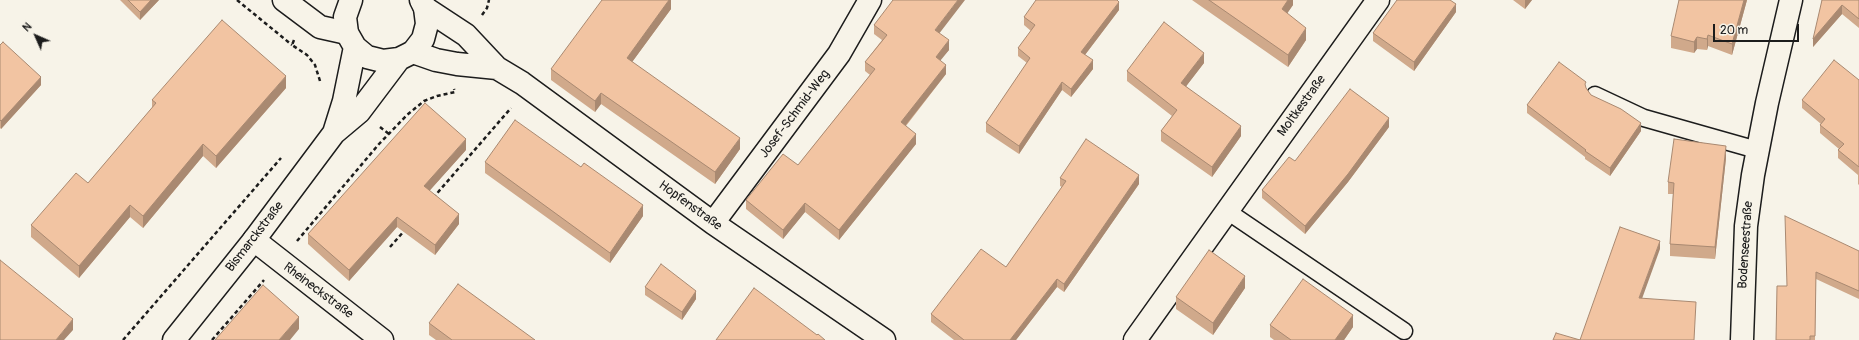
<!DOCTYPE html>
<html>
<head>
<meta charset="utf-8">
<style>
  body { margin:0 }
  #map { position:relative; width:1859px; height:340px; overflow:hidden; background:#f7f3e8; font-family:Pangolin,sans-serif }
  canvas { display:block }
  .north { position:absolute; left:16px; top:16px; width:40px; height:40px; -webkit-text-stroke:3px #f7f3e8; paint-order:stroke; rotate:315deg; font-size:11px; font-weight:700; line-height:16px; text-align:center; color:#1c1c1c }
  .north::after { content:''; display:block; margin:auto; width:14px; height:18px; background:#1c1c1c; clip-path:polygon(50% 0,100% 100%,50% 72%,0 100%) }
  .scale { position:absolute; left:1713px; top:24px; width:86px; height:18px; box-sizing:border-box; border:2px solid #1c1c1c; border-top:0; padding-left:5px; font-size:12px; line-height:14px; white-space:nowrap; color:#1c1c1c; -webkit-text-stroke:3px #f7f3e8; paint-order:stroke }
</style>
</head>
<body>
<div id="map">
<canvas width="1859" height="340"></canvas>
<div class="north">N</div>
<div class="scale">20 m</div>
</div>
<script>
const ctx = document.querySelector('canvas').getContext('2d');
ctx.lineJoin = 'round';
const poly = rows => new Path2D(rows.map(r => 'M' + r).join(''));
function stroke(path, color, width, dash) { ctx.strokeStyle = color; ctx.lineWidth = width; ctx.lineCap = dash ? 'butt' : 'round'; ctx.setLineDash(dash || []); ctx.stroke(path); }
function fill(path, color) { ctx.fillStyle = color; ctx.fill(path, 'evenodd'); }
function write(font, color, halo, rows, align = 'center') {
  ctx.font = font + ' Pangolin,sans-serif'; ctx.lineWidth = 4; ctx.setLineDash([]); ctx.textBaseline = 'middle'; ctx.strokeStyle = halo; ctx.fillStyle = color; for (const [text, x, y, turn = 0] of rows) {
    ctx.save(); ctx.translate(x, y); ctx.rotate((+turn || 0) * Math.PI / 180); ctx.textAlign = isNaN(turn) ? turn : align; if (halo) ctx.strokeText(text, 0, 0); ctx.fillText(text, 0, 0); ctx.restore();
  }
}
const path = poly([
  [237,0,292,45],
  [482,15,487,8,489,0],
  [294,40,292,45,307,55,315,65,320,81],
  [380,127,389,134],
  [433,198,511,108],
  [297,241,379,144,407,115,424,101,437,96,455,92,454,89],
  [390,247,405,230],
  [123,340,281,158],
  [212,340,264,280]
]);
const lane = poly([
  [1595,95,1644,118,1757,150],
  [1227,211,1404,331]
]);
const street = poly([
  [284,0,320,27,347,33],
  [425,8,466,35,497,68,522,83,713,223,884,340],
  [413,52,436,60,457,64,497,68],
  [713,223,839,54,870,0],
  [254,240,382,340],
  [1135,340,1378,0],
  [1742,340,1746,226,1753,175,1767,103,1791,0]
]);
const secondary = poly([
  [351,0,345,17,347,33,355,47,367,57,383,61,399,59,413,52,423,39,427,24,425,8,421,0],
  [334,133,344,101,355,47],
  [174,340,254,240,334,133,359,112,399,59]
]);
const wall = poly([
  [120,0,159,0,140,20],
  [671,0,671,9,632,62,740,149,715,184,601,104,595,112,551,80,551,69],
  [1192,0,1293,0,1293,5,1287,13,1306,40,1288,67],
  [1513,0,1532,0,1525,9],
  [1747,0,1732,55,1708,46,1707,50,1697,49,1694,53,1671,48,1671,36],
  [1822,0,1859,0,1859,28,1842,14,1813,47],
  [1119,10,1085,55,1093,69,1071,97,1062,90,1019,154,986,132,986,123,1027,63,1018,56,1018,48,1031,31,1024,25,1024,17],
  [1456,12,1414,71,1373,41,1373,33],
  [874,25,939,33,949,50,940,60,946,74,906,126,916,144,839,240,805,212,783,239,746,209,746,200,798,165,870,75,865,71,865,62,882,40,874,34],
  [0,45,41,85,1,129,0,128],
  [1204,63,1186,86,1241,136,1212,177,1161,141,1161,131,1172,116,1127,81,1127,71],
  [1859,80,1859,185,1858,184,1858,175,1838,158,1838,150,1839,149,1820,133,1820,125,1821,124,1802,108,1802,100],
  [286,88,216,168,203,156,143,228,130,217,79,278,31,237,31,225,88,183,152,108,152,100],
  [1586,89,1591,95,1641,131,1610,176,1585,159,1585,157,1527,113,1527,105],
  [1389,127,1348,182,1305,234,1262,198,1262,190,1295,161],
  [466,150,429,191,459,224,435,255,397,227,349,281,308,244,308,234],
  [1726,158,1715,259,1670,256,1670,244,1673,194,1668,194,1668,182],
  [485,162,643,216,610,263,485,173],
  [1060,178,1139,184,1064,292,1057,287,1016,340,954,340,931,322,931,314,1006,267,1062,187,1060,186],
  [1859,251,1859,299,1816,279,1815,340,1776,340,1787,286],
  [645,287,696,299,682,320,645,295],
  [1245,288,1213,335,1176,309,1176,297],
  [429,323,535,340,436,340,429,335],
  [1270,325,1353,327,1344,340,1274,340,1270,337]
]);
const shadedWall = poly([
  [151,0,159,0,140,20,140,12],
  [669,0,671,0,671,9,627,69,627,58],
  [958,0,965,0,935,39,935,30],
  [1288,0,1293,0,1293,5,1282,21,1282,9],
  [1525,0,1532,0,1525,9],
  [1744,0,1747,0,1732,55,1732,44],
  [1119,2,1119,10,1081,60,1081,52],
  [1456,4,1456,12,1414,71,1414,62],
  [1842,5,1842,14,1813,47,1813,39],
  [1306,28,1306,40,1288,67,1288,55],
  [1708,35,1708,46,1707,50,1707,39],
  [1697,37,1697,49,1694,53,1694,42],
  [949,40,949,50,936,66,936,57],
  [1204,53,1204,63,1181,93,1181,83],
  [1093,60,1093,69,1071,97,1071,89],
  [946,65,946,74,901,131,901,122],
  [286,76,286,88,216,168,216,156],
  [41,77,41,85,1,129,1,121],
  [1062,82,1062,90,1019,154,1019,146],
  [601,93,601,104,595,112,595,101],
  [1389,118,1389,127,1348,182,1305,234,1305,226],
  [1641,123,1641,131,1610,176,1610,168],
  [1241,126,1241,136,1212,177,1212,167],
  [916,134,916,144,839,240,839,230],
  [740,138,740,149,715,184,715,172],
  [466,139,466,150,424,197,424,186],
  [203,144,203,156,143,228,143,216],
  [1726,146,1726,158,1715,259,1715,247],
  [1139,175,1139,184,1064,292,1064,284],
  [805,203,805,212,783,239,783,230],
  [130,205,130,217,79,278,79,266],
  [643,205,643,216,610,263,610,253],
  [459,214,459,224,435,255,435,245],
  [397,217,397,227,349,281,349,270],
  [1660,241,1660,249,1639,307,1639,298],
  [1245,276,1245,288,1213,335,1213,323],
  [1057,279,1057,287,1016,340,1010,340],
  [696,291,696,299,682,320,682,312],
  [1353,315,1353,327,1344,340,1335,340],
  [299,317,299,329,290,340,279,340],
  [73,319,73,330,64,340,56,340]
]);
const building = poly([
  [128,0,151,0,140,12,128,0],
  [602,0,669,0,627,58,740,138,715,172,601,93,595,101,551,69,602,0],
  [893,0,958,0,935,30,949,40,936,57,946,65,901,122,916,134,839,230,805,203,783,230,746,200,783,154,798,165,875,69,865,62,887,35,874,25,893,0],
  [1036,0,1117,0,1119,2,1081,52,1093,60,1071,89,1062,82,1019,146,986,123,1030,58,1018,48,1035,25,1024,17,1036,0],
  [1209,0,1288,0,1282,9,1306,28,1288,55,1209,0],
  [1397,0,1450,0,1456,4,1414,62,1373,33,1397,0],
  [1679,0,1744,0,1732,44,1708,35,1707,39,1697,37,1694,42,1671,36,1679,0],
  [1822,0,1859,0,1859,19,1842,5,1813,39,1822,0],
  [222,20,286,76,216,156,203,144,143,216,130,205,79,266,31,225,76,173,88,183,156,103,152,100,222,20],
  [1164,22,1204,53,1181,83,1241,126,1212,167,1161,131,1177,110,1127,71,1164,22],
  [3,42,41,77,1,121,0,120,0,45,3,42],
  [1834,60,1859,80,1859,167,1838,150,1844,144,1820,125,1825,119,1802,100,1834,60],
  [1559,62,1586,82,1585,84,1586,88,1591,95,1621,109,1641,123,1610,168,1585,151,1586,150,1527,105,1559,62],
  [1350,89,1389,118,1348,174,1305,226,1262,190,1289,157,1295,161,1350,89],
  [425,103,466,139,424,186,459,214,435,245,397,217,349,270,308,234,425,103],
  [515,120,581,167,584,163,643,205,610,253,485,162,515,120],
  [1086,139,1139,175,1064,284,1057,279,1010,340,964,340,931,314,981,249,1006,267,1066,181,1060,178,1086,139],
  [1674,139,1726,146,1715,247,1670,244,1674,183,1668,182,1674,139],
  [1785,216,1859,251,1859,291,1816,272,1815,336,1810,336,1810,340,1776,340,1777,286,1787,286,1785,216],
  [1620,227,1660,241,1639,298,1696,302,1694,340,1580,340,1620,227],
  [1209,250,1245,276,1213,323,1176,297,1209,250],
  [0,260,73,319,56,340,0,340,0,260],
  [661,264,696,291,682,312,645,287,661,264],
  [1303,279,1353,315,1335,340,1291,340,1270,325,1303,279],
  [458,284,535,340,452,340,429,323,458,284],
  [263,285,299,317,279,340,215,340,263,285],
  [754,288,817,335,818,334,825,340,716,340,754,288],
  [1556,333,1580,340,1553,340,1556,333]
]);
const streetNames = [
  ["Moltkestraße",1302,106,-54],
  ["Josef-Schmid-Weg",795,114,-53],
  ["Hopfenstraße",690,206,36],
  ["Bismarckstraße",255,237,-52],
  ["Bodenseestraße",1746,245,-86],
  ["Rheineckstraße",318,291,37]
];
stroke(lane, '#1c1c1c', 19);
stroke(street, '#1c1c1c', 25);
stroke(secondary, '#1c1c1c', 25);
stroke(path, '#1c1c1c', 2.5, [4, 3]);
stroke(lane, '#f7f3e8', 16);
stroke(street, '#f7f3e8', 22);
stroke(secondary, '#f7f3e8', 22);
fill(wall, '#d0a98b');
fill(shadedWall, '#a98971');
fill(building, '#f2c4a2');
stroke(building, '#a98971', 1);
write('13px', '#1c1c1c', '#f7f3e8', streetNames);
</script>
</body>
</html>
